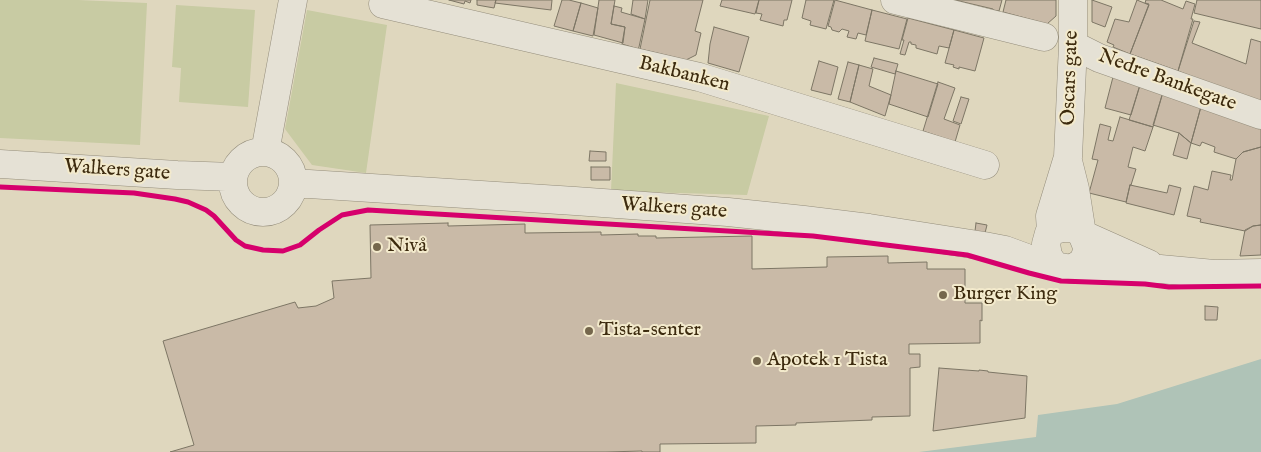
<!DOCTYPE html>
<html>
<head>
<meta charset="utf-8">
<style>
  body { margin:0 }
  canvas { display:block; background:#dfd7be }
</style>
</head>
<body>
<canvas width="1261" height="452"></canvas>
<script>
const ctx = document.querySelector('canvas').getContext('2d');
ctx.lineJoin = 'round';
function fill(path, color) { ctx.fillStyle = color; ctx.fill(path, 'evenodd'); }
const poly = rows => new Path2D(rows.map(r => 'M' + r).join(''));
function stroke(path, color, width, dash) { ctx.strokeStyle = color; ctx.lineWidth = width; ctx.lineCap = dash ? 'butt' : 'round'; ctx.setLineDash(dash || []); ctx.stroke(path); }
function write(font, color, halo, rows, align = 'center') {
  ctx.font = font + ' "IM FELL English",serif'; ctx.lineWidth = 4; ctx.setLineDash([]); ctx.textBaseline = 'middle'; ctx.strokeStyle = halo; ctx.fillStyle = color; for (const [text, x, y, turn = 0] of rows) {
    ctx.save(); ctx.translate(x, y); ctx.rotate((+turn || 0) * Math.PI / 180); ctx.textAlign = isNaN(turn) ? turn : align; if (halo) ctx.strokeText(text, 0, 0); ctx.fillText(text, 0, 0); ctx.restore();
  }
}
const green = poly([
  [0,0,78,0,147,3,140,145,0,138],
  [176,5,255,10,248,107,179,102,181,68,172,67],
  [307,10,387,25,366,173,312,165,285,129],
  [616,83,769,116,747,195,611,191]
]);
const water = poly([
  [1261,359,1261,452,919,452,1036,437,1038,415,1117,404]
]);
const building = poly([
  [449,0,471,0,470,3,465,1,464,4,449,0],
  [477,0,496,0,494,8,477,5,477,0],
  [496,0,552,0,551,10,495,3,496,0],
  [562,0,569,0,581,3,573,31,554,26,562,0],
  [599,0,615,0,611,24,625,27,623,43,594,35,599,0],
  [633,0,648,0,645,19,631,14,633,0],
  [650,0,703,0,695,31,701,33,696,55,686,60,640,49,650,0],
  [722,0,759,0,755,14,720,6,722,0],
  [759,0,792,0,787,20,784,20,783,26,760,20,762,14,756,13,759,0],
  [806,0,834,0,826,29,810,25,811,21,802,18,806,0],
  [835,0,872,10,866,35,858,33,856,39,847,37,849,31,842,29,839,32,832,30,831,27,828,26,835,0],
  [955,0,1002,0,999,11,993,10,993,9,955,0],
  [1006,0,1056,0,1056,16,1047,24,1003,12,1006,0],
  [1092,0,1112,7,1105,27,1092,22,1092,0],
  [1137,0,1149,5,1130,54,1113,47,1114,45,1107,42,1115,19,1129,22,1137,0],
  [1146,0,1161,0,1183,9,1186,1,1195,4,1191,19,1193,19,1178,71,1130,54,1149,4,1145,3,1146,0],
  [1197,0,1261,0,1261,29,1194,13,1197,0],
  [581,3,598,8,593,36,573,31,581,3],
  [614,6,622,8,621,12,645,19,639,47,638,49,622,44,625,27,611,24,614,6],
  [872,10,907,19,899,49,865,41,872,10],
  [908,18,954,30,949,48,939,46,937,54,916,48,916,45,911,44,911,42,909,42,905,55,900,54,904,40,902,40,908,18],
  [1194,21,1200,22,1192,43,1246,64,1251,39,1261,42,1261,105,1178,71,1194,21],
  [714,27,749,37,739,72,708,63,710,44,714,27],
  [954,30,984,38,975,71,959,67,959,69,953,67,954,65,945,63,954,30],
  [874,58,898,64,895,74,871,67,874,58],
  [819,61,838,67,831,95,811,90,819,61],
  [848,62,859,65,850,102,838,99,848,62],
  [859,65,873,69,869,86,891,95,885,116,850,102,859,65],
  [896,71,938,84,928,117,889,104,896,71],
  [1113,77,1140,85,1131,115,1105,108,1113,77],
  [938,82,955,88,944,119,960,125,955,142,923,131,938,82],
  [1140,85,1163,92,1153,127,1129,120,1140,85],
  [1163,92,1202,103,1191,143,1179,133,1153,125,1163,92],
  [961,97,969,99,961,124,953,121,961,97],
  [1202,103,1261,124,1261,147,1243,152,1236,159,1214,152,1215,147,1202,142,1200,146,1191,143,1202,103],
  [1120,117,1153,127,1145,151,1133,147,1128,167,1136,169,1131,185,1130,185,1126,202,1089,193,1098,160,1092,159,1100,124,1111,127,1108,140,1113,141,1120,117],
  [1179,133,1191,143,1187,159,1173,155,1179,133],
  [1261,147,1261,225,1253,226,1245,231,1200,222,1201,219,1187,216,1194,186,1208,190,1212,171,1231,175,1230,180,1232,180,1236,159,1243,152,1261,147],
  [590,151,606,152,606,161,589,161,590,151],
  [591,167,610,167,610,180,591,180,591,167],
  [1130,185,1167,193,1169,185,1181,188,1174,215,1126,203,1130,185],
  [448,223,448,226,525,224,525,233,601,232,601,235,638,234,638,236,656,236,656,238,752,236,752,269,827,267,827,257,888,256,888,263,927,262,927,269,965,269,965,303,982,303,982,321,980,320,980,343,909,344,909,354,920,354,920,367,910,368,910,416,872,417,872,420,796,423,796,425,756,426,756,443,660,444,660,452,642,452,642,451,606,452,170,452,194,445,163,341,295,302,298,308,316,306,334,298,332,281,371,278,370,225,448,223],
  [976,223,987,225,985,233,975,231,976,223],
  [1261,225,1261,255,1240,256,1245,230,1253,226,1261,225],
  [1205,306,1218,307,1217,320,1205,320,1205,306],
  [939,368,979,371,979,370,988,371,988,372,1027,376,1025,418,933,431,939,368]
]);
const minor = poly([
  [384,0,383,4,699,77,985,165],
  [895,0,1044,37],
  [1073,45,1099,58,1261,115],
  [265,152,293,0],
  '233 182a30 30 0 1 1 60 0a30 30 0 1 1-60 0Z',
  [1068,161,1075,189,1082,234,1088,249,1083,262,1071,269,1055,266,1048,256,1046,244,1049,233,1051,231,1063,228,1074,228,1082,234],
  [0,164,177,175,233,177],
  [293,183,575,201,728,212,804,220,869,228,984,246,1005,250,1035,261,1055,266],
  [1051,231,1050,216,1068,157,1073,45,1073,0],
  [1084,235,1149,264],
  [1071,269,1160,269,1214,274,1261,273]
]);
const cycleway = poly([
  [0,187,134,193,175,199,188,202,206,210,214,216,236,240,245,246,263,250,283,251,300,245,319,230,342,215,368,210,813,236,967,255,1029,273,1061,281,1145,284,1169,287,1261,286]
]);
const markers = [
  [377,247,5,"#75674c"],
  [943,295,5,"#75674c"],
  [589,331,5,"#75674c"],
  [757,361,5,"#75674c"]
];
const streetNames = [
  ["Bakbanken",684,75,14],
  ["Oscars gate",1071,78,-88],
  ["Nedre Bankegate",1167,81,20],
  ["Walkers gate",117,171,4],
  ["Walkers gate",674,209,4]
];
const poiNames = [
  ["Nivå",387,247],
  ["Burger King",953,295],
  ["Tista-senter",599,331],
  ["Apotek 1 Tista",767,361]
];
fill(green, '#c8cba3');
fill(water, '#afc3b7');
fill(building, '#c9baa7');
stroke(building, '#7d7665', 1);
stroke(minor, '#958e7c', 29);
stroke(minor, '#e5e1d5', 28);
stroke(cycleway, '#d6006c', 5);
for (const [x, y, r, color] of markers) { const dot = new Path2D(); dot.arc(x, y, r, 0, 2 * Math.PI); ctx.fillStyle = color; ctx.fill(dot); stroke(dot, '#f3eacc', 2); }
write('20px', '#3c2a0e', '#f3eacc', streetNames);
write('20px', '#3c2a0e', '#f3eacc', poiNames, 'left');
</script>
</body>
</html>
